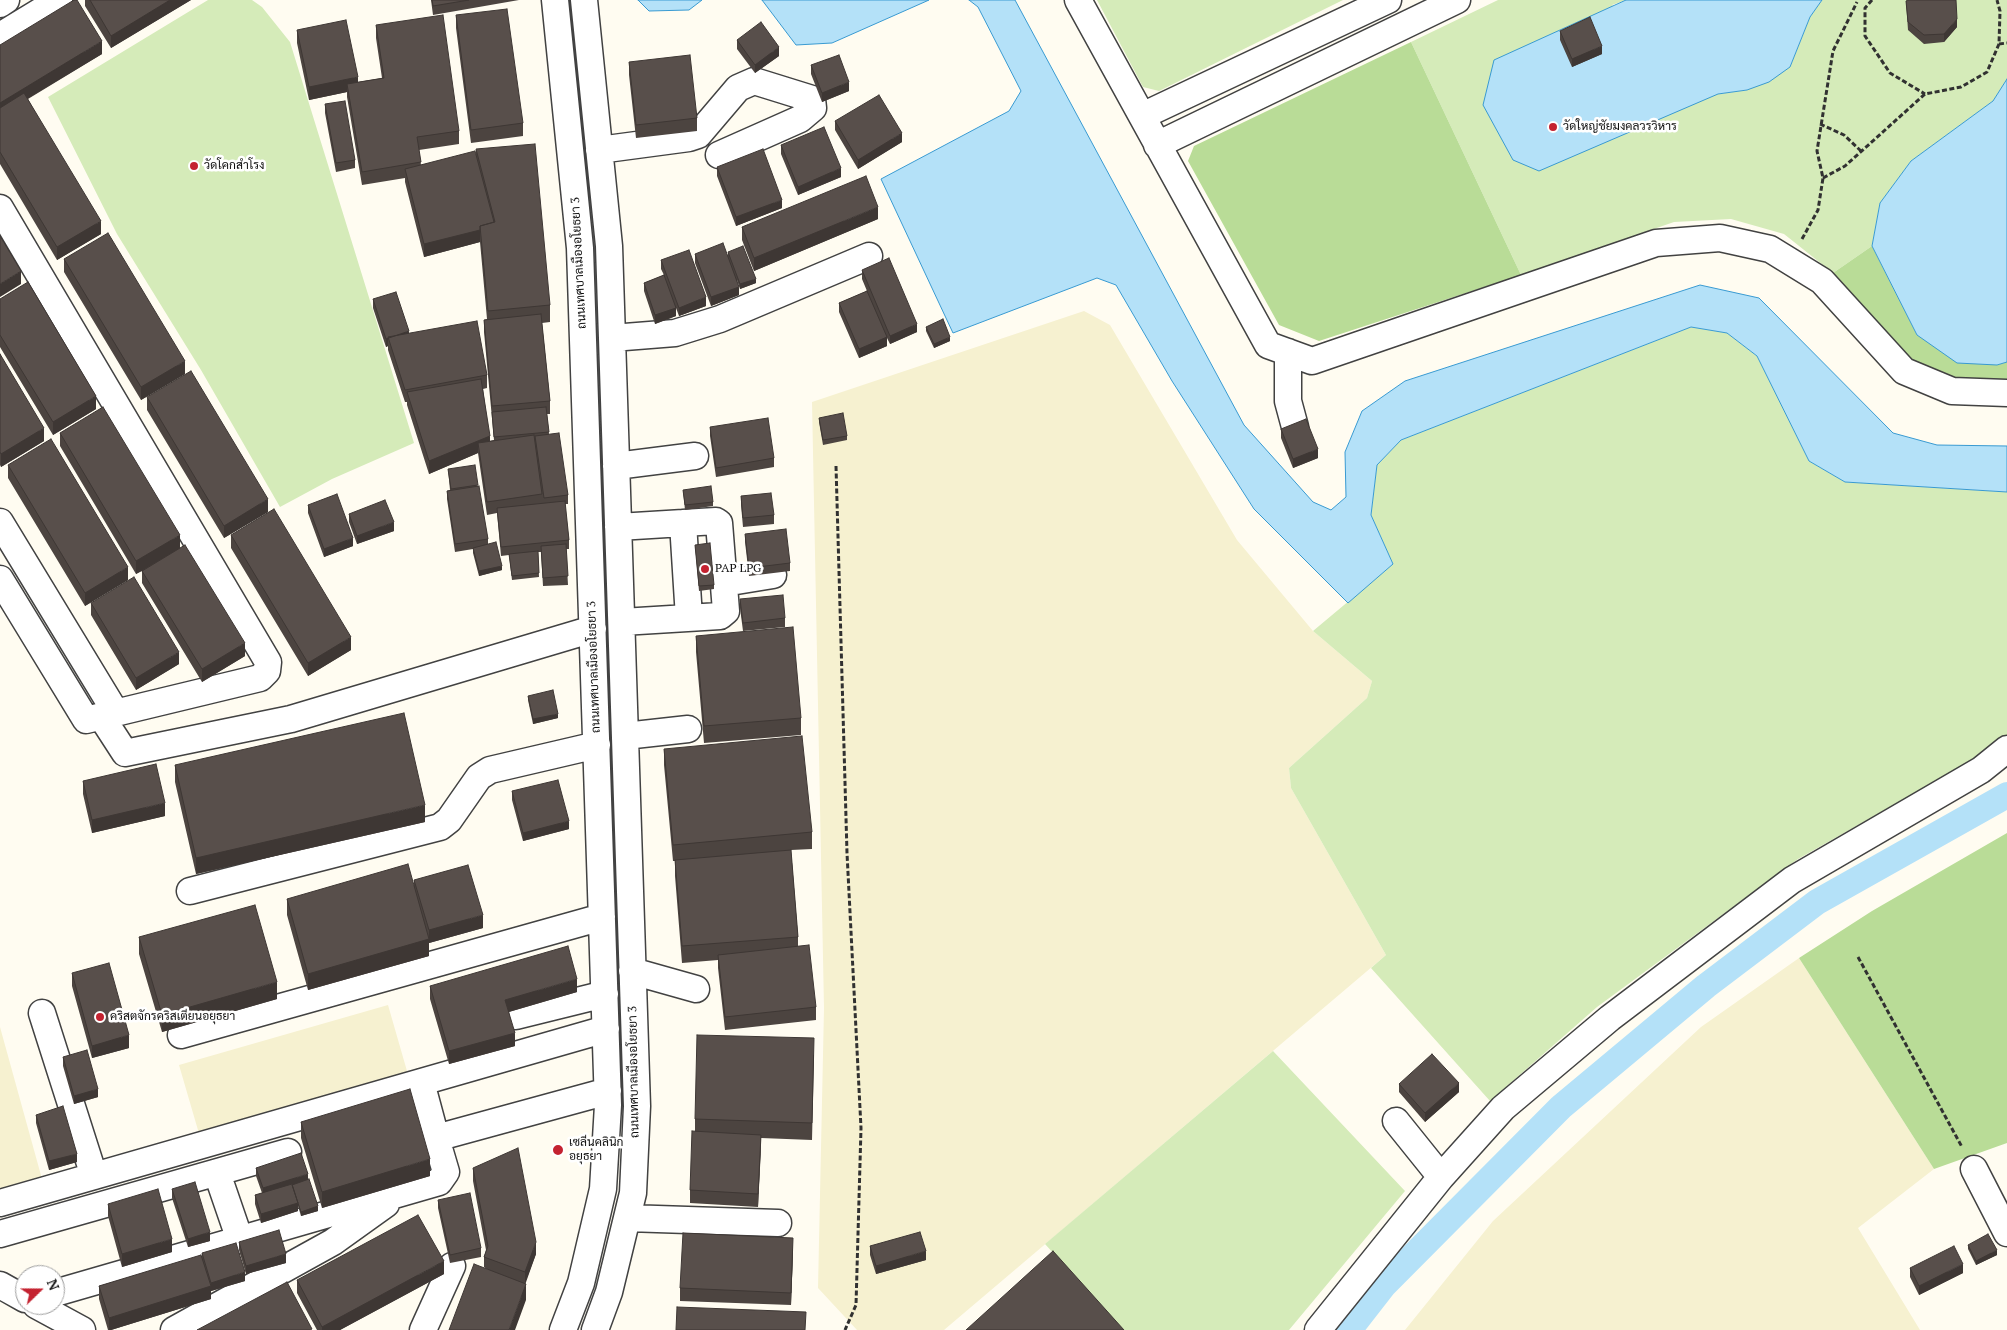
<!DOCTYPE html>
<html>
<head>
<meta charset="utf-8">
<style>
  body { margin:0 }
  #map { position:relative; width:2007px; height:1330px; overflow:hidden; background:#fffcf1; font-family:"PT Serif",serif }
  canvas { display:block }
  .north { position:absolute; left:15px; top:1265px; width:50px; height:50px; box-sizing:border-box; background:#fff; border:1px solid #9f9f9f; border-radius:50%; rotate:68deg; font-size:14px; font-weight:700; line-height:20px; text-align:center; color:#0f0f0f }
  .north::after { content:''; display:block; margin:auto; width:18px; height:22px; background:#c42230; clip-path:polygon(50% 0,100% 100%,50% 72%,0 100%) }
</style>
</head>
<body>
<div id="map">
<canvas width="2007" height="1330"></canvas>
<div class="north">N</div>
</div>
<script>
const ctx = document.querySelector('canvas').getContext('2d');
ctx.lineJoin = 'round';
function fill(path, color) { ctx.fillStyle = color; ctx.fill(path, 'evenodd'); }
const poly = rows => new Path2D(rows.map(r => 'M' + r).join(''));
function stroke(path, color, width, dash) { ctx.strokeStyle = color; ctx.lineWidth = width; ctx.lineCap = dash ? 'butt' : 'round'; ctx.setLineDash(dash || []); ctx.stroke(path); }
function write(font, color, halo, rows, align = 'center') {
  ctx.font = font + ' "PT Serif",Sarabun,serif'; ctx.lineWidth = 5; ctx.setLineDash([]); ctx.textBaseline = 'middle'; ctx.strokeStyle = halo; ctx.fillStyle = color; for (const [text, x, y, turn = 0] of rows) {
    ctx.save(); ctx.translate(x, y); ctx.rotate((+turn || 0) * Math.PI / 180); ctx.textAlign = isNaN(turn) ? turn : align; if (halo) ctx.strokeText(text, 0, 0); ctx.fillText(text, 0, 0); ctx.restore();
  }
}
const farmland = poly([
  [1084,311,1110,325,1237,540,1313,631,1372,681,1367,698,1289,768,1291,788,1386,955,944,1330,857,1330,818,1288,824,1008,812,402],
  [1799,958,1934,1169,1858,1228,1920,1330,1405,1330,1493,1221,1701,1027],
  [388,1005,409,1078,200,1137,179,1065],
  [0,1027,42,1179,0,1191]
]);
const green = poly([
  [208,0,252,0,262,7,290,42,414,443,332,479,280,507,201,370,117,234,48,97],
  [1097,0,1343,0,1159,91,1143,87],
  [1498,0,1626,0,1612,5,1718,94,1747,90,1790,67,1810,17,1822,0,2007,0,2007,79,1993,101,1911,161,1880,203,1872,246,1833,273,1784,234,1731,219,1674,222,1521,275,1411,42],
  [1691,327,1727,333,1757,356,1809,461,1845,482,2007,492,2007,735,1973,760,1798,859,1597,1007,1490,1101,1371,968,1386,955,1291,788,1289,768,1367,698,1372,681,1313,631,1393,564,1371,515,1377,465,1401,440],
  [1273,1051,1405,1191,1289,1330,1123,1330,1045,1244]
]);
const forest = poly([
  [1411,42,1521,275,1319,341,1279,325,1188,161,1194,146],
  [1872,246,1917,335,1997,365,2007,362,2007,385,1955,383,1912,362,1833,273],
  [2007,833,2007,1143,1934,1169,1799,958,1872,911]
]);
const water = poly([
  [638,0,702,0,689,10,649,11,638,0],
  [762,0,929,0,832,43,796,45,762,0],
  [969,0,1015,0,1244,425,1313,502,1331,510,1346,497,1345,452,1362,411,1405,381,1700,285,1759,298,1893,433,1937,445,2007,446,2007,492,1845,482,1809,461,1757,356,1727,333,1691,327,1401,440,1377,465,1371,515,1393,564,1348,603,1254,509,1172,381,1116,285,1097,278,953,333,881,179,1009,111,1021,91,978,7,969,0],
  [1626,0,1822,0,1810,17,1790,67,1769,82,1747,90,1718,94,1539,171,1513,160,1483,105,1494,60,1626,0],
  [2007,79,2007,362,1997,365,1957,363,1917,335,1872,246,1880,203,1911,161,1993,101,2007,79]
]);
const canal = poly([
  [1349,1330,1384,1285,1561,1107,1706,986,1817,902,2007,795]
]);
const path = poly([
  [1872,0,1865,8,1865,36,1890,73,1925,94],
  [1999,44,2007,43],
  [1820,124,1844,135,1861,151],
  [1823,178,1845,166,1925,94,1961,87,1987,72,1999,44,2000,11,1997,0],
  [1802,239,1818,210,1823,178,1817,151,1833,51,1857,2],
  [836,466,847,853,861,1128,856,1305,845,1330],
  [1858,957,1962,1147]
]);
const minor = poly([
  [555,0,580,248,608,1105,603,1189,581,1283,563,1330],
  [584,0,609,246,637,1106,633,1193,609,1292,595,1330],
  [1078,0,1268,345,1312,361,1656,243,1720,238,1770,249,1822,281,1904,371,1952,391,2007,393],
  [0,4,6,0],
  [0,36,59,0],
  [1142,116,1388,0],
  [1157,145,1457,0],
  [599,150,689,138,698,135,738,88,754,81,812,99,813,108,800,119,719,155],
  [0,208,268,662,267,671,260,678,86,720,0,579],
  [612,338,675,333,720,319,869,256],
  [1288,352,1288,401,1295,427],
  [616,466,695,456],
  [0,522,116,713],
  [683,523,689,618],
  [618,527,716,521,719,523,726,611,720,616,622,622],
  [724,583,773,575],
  [101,716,125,753,291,719,593,629],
  [625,736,688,729],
  [190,891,440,827,449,820,479,777,490,770,597,745],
  [632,971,696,989],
  [42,1013,94,1176],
  [516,1016,605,994],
  [181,1035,602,917],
  [421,1082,436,1138],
  [1396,1121,1441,1177],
  [1974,1169,2007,1233],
  [217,1173,240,1240],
  [0,1203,606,1029],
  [627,1218,778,1223],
  [0,1234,288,1152],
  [0,1285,25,1299],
  [55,1293,439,1182,446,1172,436,1138,608,1091],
  [36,1305,82,1330],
  [174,1330,333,1242,386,1204],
  [423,1330,452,1266],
  [1318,1330,1441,1177,1503,1108,1610,1018,1792,880,1981,770,2007,749]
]);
const wall = poly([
  [85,0,191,0,111,48,85,6],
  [431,0,519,0,433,15],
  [1906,1,1957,27,1944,42,1924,44,1908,30],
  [456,15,523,123,523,136,471,143,456,28],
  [376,25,459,131,459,144,419,150,421,165,476,154,476,149,550,305,550,322,542,323,550,401,550,414,547,414,549,434,568,495,568,504,565,504,569,540,569,549,566,549,568,585,543,586,541,552,538,552,539,577,512,580,509,555,501,556,497,513,487,515,478,453,429,474,407,405,407,402,405,402,388,350,388,346,386,347,373,308,373,299,409,334,487,375,487,388,483,389,490,441,494,440,484,332,484,320,487,319,480,242,424,257,405,182,405,178,362,185,347,97,347,92,309,100,297,43,297,30,358,82,382,78,376,38],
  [1560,31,1602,54,1572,67,1560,40],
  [737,40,779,56,755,73,737,49],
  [0,45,102,54,28,99,101,234,57,260,0,164],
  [629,62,697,118,697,131,636,138,629,75],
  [811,65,849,91,822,102,811,74],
  [325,104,355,160,355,168,336,172,325,113],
  [835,121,902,142,858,169,835,130],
  [781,145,841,177,798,195,781,154],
  [717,167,782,208,736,226,717,176],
  [878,219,754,271,742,240,742,227],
  [728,252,756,283,740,289,737,280,739,295,711,306,695,263,695,254,728,256],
  [64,259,185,374,141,400,64,272],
  [661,260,706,306,679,316,676,308,676,316,655,324,644,291,644,283,664,275,661,269],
  [862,270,917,332,890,344,887,338,887,346,859,358,839,312,839,303,867,291,862,279],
  [0,299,96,409,53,435,0,347],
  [926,327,950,341,934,348,926,331],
  [0,354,44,441,1,467,0,465],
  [147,397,268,512,224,538,147,410],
  [819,418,847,436,847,440,823,445,819,422],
  [710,427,774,458,774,467,716,477,710,436],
  [1281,429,1318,458,1293,468,1281,438],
  [60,433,180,548,245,656,202,682,142,583,142,571,136,574,60,446],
  [8,465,128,580,85,606,8,478],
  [448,469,478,486,488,539,488,544,502,570,479,576,473,553,473,549,455,552,447,499,447,491,450,490],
  [683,490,713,502,713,506,685,510],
  [741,496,774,515,774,524,743,527,741,505],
  [308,505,353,546,324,557,308,513],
  [349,514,394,531,357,544,349,522],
  [745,534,790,563,790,571,749,576,745,542],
  [231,535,351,650,308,676,231,548],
  [695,545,714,585,714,589,699,591],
  [740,599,785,618,785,627,743,631,740,608],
  [91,603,179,664,136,690,91,615],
  [696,636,801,718,801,735,704,743,696,652],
  [528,696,558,718,533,724,528,700],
  [664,749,812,832,812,849,791,850,798,937,798,946,816,1007,816,1020,725,1030,718,968,718,960,682,963,675,876,675,861,673,861,664,765],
  [175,765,425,822,196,874,175,782],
  [83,781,165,816,92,833,83,794],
  [512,791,569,829,523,841,512,800],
  [414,880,483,928,429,943,429,956,308,990,287,915,287,899,414,888],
  [139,937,277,999,162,1032,139,954],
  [72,973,129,1048,92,1058,72,986],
  [430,986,577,992,509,1012,515,1046,449,1064,430,999],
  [814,1055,812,1140,761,1138,758,1207,690,1203,690,1190,695,1132,695,1119],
  [63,1057,98,1097,74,1104,63,1066],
  [1399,1084,1459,1092,1425,1122,1399,1092],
  [36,1115,77,1162,49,1170,36,1123],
  [301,1122,430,1176,322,1208,301,1138],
  [256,1168,308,1180,318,1211,301,1216,298,1206,298,1211,261,1223,255,1204,255,1195,262,1193,256,1176],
  [473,1168,536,1254,525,1283,526,1300,484,1267,484,1257,486,1250,473,1181],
  [172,1189,210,1241,188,1247,172,1198],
  [438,1200,481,1248,481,1257,450,1263,438,1208],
  [108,1204,172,1252,122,1267,108,1216],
  [239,1242,286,1263,246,1274,239,1250],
  [1968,1245,1997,1255,1976,1265,1968,1249],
  [870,1246,926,1260,876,1274,870,1255],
  [793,1251,791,1305,680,1301,680,1288],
  [202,1253,245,1281,211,1291,211,1299,111,1330,108,1330,99,1299,99,1286,202,1256],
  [1910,1268,1963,1273,1919,1295,1910,1277],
  [444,1274,340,1330,317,1330,297,1293,297,1280]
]);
const shadedWall = poly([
  [170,0,191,0,111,48,111,36],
  [1957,19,1957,27,1944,42,1944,34],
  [102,41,102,54,0,115,0,103],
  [1602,46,1602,54,1572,67,1572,59],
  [779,47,779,56,755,73,755,65],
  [358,77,358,89,347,84,347,92,309,100,309,87],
  [849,82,849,91,822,102,822,93],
  [902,133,902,142,858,169,858,160],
  [841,168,841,177,798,195,798,187],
  [782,200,782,208,736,226,736,217],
  [878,207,878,219,754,271,754,258],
  [101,221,101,234,57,260,57,247],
  [480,230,480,242,424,257,424,244],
  [21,271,21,284,0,297,0,284],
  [756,279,756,283,740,289,740,284],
  [739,287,739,295,711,306,711,297],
  [706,297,706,306,679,316,679,308],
  [676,308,676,316,655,324,655,315],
  [917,324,917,332,890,344,890,336],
  [409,331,409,340,388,338],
  [887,337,887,346,859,358,859,349],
  [950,337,950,341,934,348,934,344],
  [388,338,388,346,386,347,386,339],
  [185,361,185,374,141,400,141,387],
  [96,396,96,409,53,435,53,422],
  [44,428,44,441,1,467,1,454],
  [490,436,490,448,478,443,478,453,429,474,429,461],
  [1318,449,1318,458,1293,468,1293,459],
  [268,499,268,512,224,538,224,526],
  [394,522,394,531,357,544,357,536],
  [180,535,180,548,136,574,136,561],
  [353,538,353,546,324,557,324,549],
  [502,566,502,570,479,576,479,571],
  [128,567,128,580,85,606,85,593],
  [351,637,351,650,308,676,308,663],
  [245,643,245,656,202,682,202,669],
  [179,652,179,664,136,690,136,678],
  [558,714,558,718,533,724,533,719],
  [165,803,165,816,92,833,92,820],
  [425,805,425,822,196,874,196,858],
  [569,821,569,829,523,841,523,833],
  [483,915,483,928,429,943,429,930],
  [429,939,429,956,308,990,308,974],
  [577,979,577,992,505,1013,505,1000],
  [277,982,277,999,162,1032,162,1015],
  [515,1033,515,1046,449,1064,449,1051],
  [129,1035,129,1048,92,1058,92,1046],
  [1459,1083,1459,1092,1425,1122,1425,1113],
  [98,1089,98,1097,74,1104,74,1096],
  [761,1135,761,1148,758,1207,758,1194],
  [77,1154,77,1162,49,1170,49,1161],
  [430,1159,430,1176,322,1208,322,1192],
  [308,1174,308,1182,263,1197,263,1188],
  [298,1203,298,1211,261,1223,261,1214],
  [318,1206,318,1211,301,1216,301,1212],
  [210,1232,210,1241,188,1247,188,1239],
  [793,1238,793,1251,791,1305,791,1293],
  [172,1239,172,1252,122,1267,122,1254],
  [536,1242,536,1254,525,1285,525,1272],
  [1997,1250,1997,1255,1976,1265,1976,1261],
  [926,1251,926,1260,876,1274,876,1266],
  [286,1254,286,1263,246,1274,246,1266],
  [444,1261,444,1274,340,1330,322,1330,322,1327],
  [1963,1264,1963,1273,1919,1295,1919,1286],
  [245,1272,245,1281,211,1291,211,1299,111,1330,109,1330,109,1318,211,1286,211,1283],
  [526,1284,526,1300,515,1330,509,1330]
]);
const building = poly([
  [74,0,77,0,102,41,0,103,0,45,74,0],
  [90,0,170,0,111,36,90,0],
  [432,0,469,0,433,6,432,0],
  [1908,0,1956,0,1957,19,1944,34,1924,35,1908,22,1906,1,1908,0],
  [507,9,523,123,471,130,456,15,507,9],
  [443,15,459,131,417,137,421,162,362,172,347,84,384,78,376,25,443,15],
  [1590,17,1602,46,1572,59,1560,31,1590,17],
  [346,20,358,77,309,87,297,30,346,20],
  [761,22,779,47,755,65,737,40,761,22],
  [690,55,697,118,636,125,629,62,690,55],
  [839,55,849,82,822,93,811,65,839,55],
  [24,93,101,221,57,247,0,152,0,108,24,93],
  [879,95,902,133,858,160,835,121,879,95],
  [345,101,355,160,336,163,325,104,345,101],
  [824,127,841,168,798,187,781,145,824,127],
  [535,144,550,305,488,311,480,226,495,222,476,149,535,144],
  [763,149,782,200,736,217,717,167,763,149],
  [475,151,494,222,480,226,480,230,424,244,405,169,475,151],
  [866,176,878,207,754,258,742,227,866,176],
  [108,233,185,361,141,387,64,259,108,233],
  [0,236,21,271,0,284,0,236],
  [723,243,739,287,711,297,695,254,723,243],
  [743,246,756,279,740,284,728,252,743,246],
  [689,250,706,297,679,308,661,260,689,250],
  [889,258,917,324,890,336,862,270,889,258],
  [664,275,676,308,655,315,644,283,664,275],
  [28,282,96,396,53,422,0,335,0,299,28,282],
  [867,291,887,337,859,349,839,303,867,291],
  [396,292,409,331,386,339,373,299,396,292],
  [541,314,550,401,492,406,484,320,541,314],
  [943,319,950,337,934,344,926,327,943,319],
  [477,321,487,375,405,390,388,337,477,321],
  [0,354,44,428,1,454,0,452,0,354],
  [191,371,268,499,224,526,147,397,191,371],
  [481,379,490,436,429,461,407,392,481,379],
  [103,407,180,535,136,561,60,433,103,407],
  [546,407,549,432,494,437,492,412,546,407],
  [843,413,847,436,823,440,819,418,843,413],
  [768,418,774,458,716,468,710,427,768,418],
  [1306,419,1318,449,1293,459,1281,429,1306,419],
  [559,433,568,495,544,498,535,436,559,433],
  [534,435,542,494,487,502,478,443,534,435],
  [51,439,128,567,85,593,8,465,51,439],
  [475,465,478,485,451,489,448,469,475,465],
  [479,486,488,539,455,544,447,491,479,486],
  [711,486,713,502,685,505,683,490,711,486],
  [771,493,774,515,743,518,741,496,771,493],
  [337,494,353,538,324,549,308,505,337,494],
  [385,500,394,522,357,536,349,514,385,500],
  [565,501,569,540,501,547,497,508,565,501],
  [274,509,351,637,308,663,231,535,274,509],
  [786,529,790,563,749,568,745,534,786,529],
  [496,542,502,566,479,571,473,548,496,542],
  [710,543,714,585,699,586,695,545,710,543],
  [566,544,568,576,543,578,541,546,566,544],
  [185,545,245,643,202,669,142,571,185,545],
  [538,551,539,573,512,576,509,554,538,551],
  [134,577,179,652,136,678,91,603,134,577],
  [783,595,785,618,743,623,740,599,783,595],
  [793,627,801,718,704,726,696,636,793,627],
  [553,690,558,714,533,719,528,696,553,690],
  [404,713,425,805,196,858,175,765,404,713],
  [802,736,812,832,673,845,664,749,802,736],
  [156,764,165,803,92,820,83,781,156,764],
  [558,780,569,821,523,833,512,791,558,780],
  [791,850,798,937,682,946,675,860,791,850],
  [408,864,429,939,308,974,287,899,408,864],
  [468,865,483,915,429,930,414,880,468,865],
  [255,905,277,982,162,1015,139,937,255,905],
  [809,945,816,1007,725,1017,718,955,809,945],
  [568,946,577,979,505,1000,515,1033,449,1051,430,986,568,946],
  [109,963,129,1035,92,1046,72,973,109,963],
  [697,1035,814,1038,812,1123,695,1119,697,1035],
  [87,1050,98,1089,74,1096,63,1057,87,1050],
  [1432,1054,1459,1083,1425,1113,1399,1084,1432,1054],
  [410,1089,430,1159,322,1192,301,1122,410,1089],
  [63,1106,77,1154,49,1161,36,1115,63,1106],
  [692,1131,761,1135,758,1194,690,1190,692,1131],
  [518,1148,536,1242,525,1272,484,1257,488,1246,473,1168,518,1148],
  [301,1153,308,1174,263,1188,256,1168,301,1153],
  [309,1179,318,1206,301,1212,292,1185,309,1179],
  [195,1182,210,1232,188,1239,172,1189,195,1182],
  [292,1184,298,1203,261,1214,255,1195,292,1184],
  [158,1189,172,1239,122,1254,108,1204,158,1189],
  [470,1193,481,1248,450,1255,438,1200,470,1193],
  [418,1215,444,1261,322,1327,297,1280,418,1215],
  [279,1230,286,1254,246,1266,239,1242,279,1230],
  [920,1232,926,1251,876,1266,870,1246,920,1232],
  [683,1233,793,1238,791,1293,680,1288,683,1233],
  [1988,1234,1997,1250,1976,1261,1968,1245,1988,1234],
  [236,1243,245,1272,211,1283,202,1253,236,1243],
  [1954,1246,1963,1264,1919,1286,1910,1268,1954,1246],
  [1053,1251,1124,1330,966,1330,1053,1251],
  [201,1255,211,1286,109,1318,99,1286,201,1255],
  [474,1264,526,1284,509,1330,449,1330,474,1264],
  [287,1282,312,1329,310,1330,197,1330,287,1282],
  [677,1307,806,1312,805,1330,676,1330,677,1307]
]);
const markers = [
  [1553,127,5,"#c42230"],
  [194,166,5,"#c42230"],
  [705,569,5,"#c42230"],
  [100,1017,5,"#c42230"],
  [558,1150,6,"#c42230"]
];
const poiNames = [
  ["วัดใหญ่ชัยมงคลวรวิหาร",1563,127],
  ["วัดโคกสำโรง",204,166],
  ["PAP LPG",715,569],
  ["คริสตจักรคริสเตียนอยุธยา",110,1017],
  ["เซลีนคลินิก",569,1143],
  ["อยุธยา",569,1157]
];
const streetNames = [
  ["ถนนเทศบาลเมืองอโยธยา 3",579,263,-93],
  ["ถนนเทศบาลเมืองอโยธยา 3",594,667,-92],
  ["ถนนเทศบาลเมืองอโยธยา 3",634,1072,-91]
];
fill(farmland, '#f6f1d0');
fill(green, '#d5ebb9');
fill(forest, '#b9dc97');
fill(water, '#b4e1f8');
stroke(water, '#399ad1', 1);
stroke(canal, '#b4e1f8', 26);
stroke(minor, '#424242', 29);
stroke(path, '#313131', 3, [5, 2.5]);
stroke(minor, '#fff', 26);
fill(wall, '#4c4440');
fill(shadedWall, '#3e3734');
fill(building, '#584f4b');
stroke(building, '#3e3734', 1);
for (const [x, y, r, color] of markers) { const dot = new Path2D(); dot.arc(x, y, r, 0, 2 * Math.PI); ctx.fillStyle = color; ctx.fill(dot); stroke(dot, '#fff', 2); }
write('12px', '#0f0f0f', '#fff', poiNames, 'left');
write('12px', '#0f0f0f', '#fff', streetNames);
</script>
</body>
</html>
